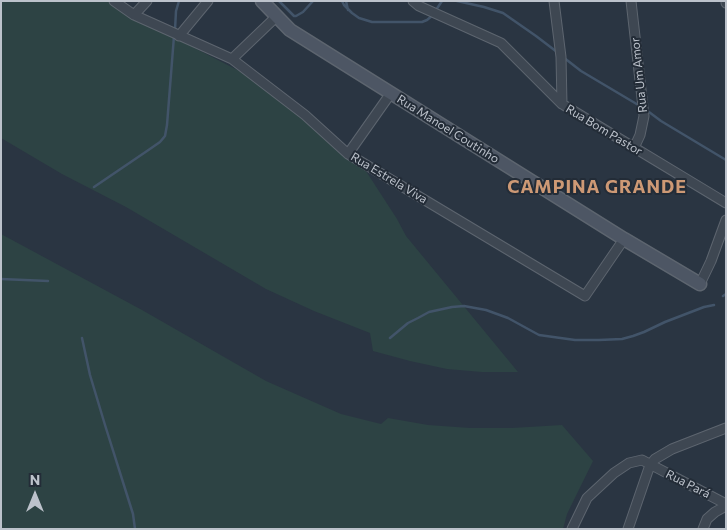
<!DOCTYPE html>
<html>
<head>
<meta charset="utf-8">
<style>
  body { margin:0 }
  #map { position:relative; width:727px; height:530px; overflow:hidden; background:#2a3542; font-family:Commissioner,sans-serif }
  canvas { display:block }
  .frame { position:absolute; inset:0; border:2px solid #bcc2cb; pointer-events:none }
  .north { position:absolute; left:10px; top:470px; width:50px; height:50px; -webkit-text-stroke:4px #232c37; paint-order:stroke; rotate:0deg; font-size:14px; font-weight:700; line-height:20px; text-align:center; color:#bcc2cb }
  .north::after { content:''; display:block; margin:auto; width:18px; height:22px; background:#bcc2cb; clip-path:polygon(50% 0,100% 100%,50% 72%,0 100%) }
</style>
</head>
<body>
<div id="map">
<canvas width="727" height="530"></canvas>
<div class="frame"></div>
<div class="north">N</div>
</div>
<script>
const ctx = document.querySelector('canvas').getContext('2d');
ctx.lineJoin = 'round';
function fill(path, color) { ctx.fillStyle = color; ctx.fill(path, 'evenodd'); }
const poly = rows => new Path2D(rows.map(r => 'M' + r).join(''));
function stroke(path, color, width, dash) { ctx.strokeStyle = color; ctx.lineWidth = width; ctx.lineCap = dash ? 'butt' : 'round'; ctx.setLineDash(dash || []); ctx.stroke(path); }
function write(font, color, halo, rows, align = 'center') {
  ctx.font = font + ' Commissioner,sans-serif'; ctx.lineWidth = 4; ctx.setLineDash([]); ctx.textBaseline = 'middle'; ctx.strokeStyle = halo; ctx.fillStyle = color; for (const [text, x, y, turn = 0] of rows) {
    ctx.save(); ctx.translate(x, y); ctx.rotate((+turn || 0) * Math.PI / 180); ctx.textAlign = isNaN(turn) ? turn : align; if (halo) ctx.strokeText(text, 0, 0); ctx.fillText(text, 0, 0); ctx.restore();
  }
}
const green = poly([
  [1,1,109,1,140,20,249,76,364,168,397,219,406,236,518,372,482,372,447,369,410,361,373,351,370,333,314,311,266,289,126,207,62,174,1,138],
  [1,234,142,310,266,381,341,414,381,424,388,418,428,425,470,428,512,428,562,425,593,461,567,514,563,529,1,529]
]);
const stream = poly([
  [279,1,294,16,296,16,303,12,313,1],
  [342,1,344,5,352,13,359,18,372,22,422,22,427,20,433,15],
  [346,1,348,10],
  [457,1,484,7,503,13,536,36,557,52],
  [436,10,442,1],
  [175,30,176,11,179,1],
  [563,57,581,71,640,106],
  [645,109,661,121,726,160],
  [94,187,147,151,160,142,165,136,167,125,174,36],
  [1,279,48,281],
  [723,296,726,294],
  [82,338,90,375,105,425,133,514,135,529],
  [390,338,408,323,418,318,429,312,452,307,464,306,486,310,508,318,539,335,575,340,599,340,622,339,633,336,644,332,665,322,704,307,714,305]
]);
const street = poly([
  [114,1,134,15,232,59,305,115,348,154,585,296,624,239],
  [413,1,419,6,501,43,562,104,726,203],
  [554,1,561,57,562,104],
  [631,1,644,116,640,135,634,148],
  [726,1,726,3],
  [134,15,147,1],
  [179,36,208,1],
  [232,59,277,16],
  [348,154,391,93],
  [700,284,711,261,726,220],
  [572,529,587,498,614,473,629,463,642,460,726,504],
  [628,529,650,465,655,459,672,449,726,428],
  [703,529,707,519,715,512,726,506]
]);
const secondary = poly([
  [262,1,290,30,624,239,700,284]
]);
const streetNames = [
  ["Rua Um Amor",639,75,-96],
  ["Rua Manoel Coutinho",448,129,32],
  ["Rua Bom Pastor",604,130,31],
  ["Rua Estrela Viva",389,178,31],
  ["Rua Pará",688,484,27]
];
const districtNames = [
  ["CAMPINA GRANDE",597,187]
];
fill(green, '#2d4344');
stroke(stream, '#425469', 2.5);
stroke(street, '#5d656f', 11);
stroke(secondary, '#5d656f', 15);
stroke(street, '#3e4752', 9);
stroke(secondary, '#4d5664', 12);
write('12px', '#bcc2cb', '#232c37', streetNames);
ctx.letterSpacing = '1px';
write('bold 18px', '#cd9975', '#232c37', districtNames);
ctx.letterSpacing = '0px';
</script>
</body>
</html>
